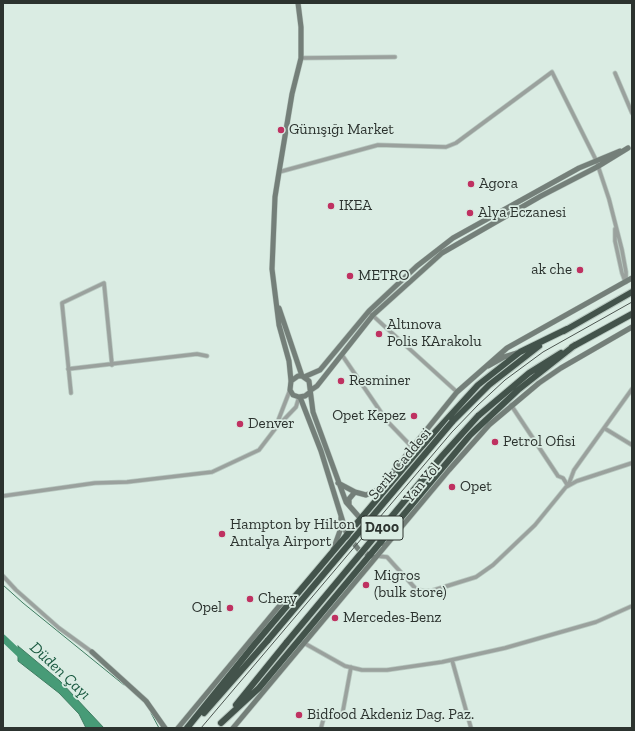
<!DOCTYPE html>
<html>
<head>
<meta charset="utf-8">
<style>
  body { margin:0 }
  #map { position:relative; width:635px; height:731px; overflow:hidden; background:#daece3; font-family:"Zilla Slab",serif }
  canvas { display:block }
  .frame { position:absolute; inset:0; border:4px solid #2c332f; pointer-events:none }
</style>
</head>
<body>
<div id="map">
<canvas width="635" height="731"></canvas>
<div class="frame"></div>
</div>
<script>
const ctx = document.querySelector('canvas').getContext('2d');
ctx.lineJoin = 'round';
function fill(path, color) { ctx.fillStyle = color; ctx.fill(path, 'evenodd'); }
const poly = rows => new Path2D(rows.map(r => 'M' + r).join(''));
function stroke(path, color, width, dash) { ctx.strokeStyle = color; ctx.lineWidth = width; ctx.lineCap = dash ? 'butt' : 'round'; ctx.setLineDash(dash || []); ctx.stroke(path); }
function write(font, color, halo, rows, align = 'center') {
  ctx.font = font + ' "Zilla Slab",serif'; ctx.lineWidth = 3.5; ctx.setLineDash([]); ctx.textBaseline = 'middle'; ctx.strokeStyle = halo; ctx.fillStyle = color; for (const [text, x, y, turn = 0] of rows) {
    ctx.save(); ctx.translate(x, y); ctx.rotate((+turn || 0) * Math.PI / 180); ctx.textAlign = isNaN(turn) ? turn : align; if (halo) ctx.strokeText(text, 0, 0); ctx.fillText(text, 0, 0); ctx.restore();
  }
}
const water = poly([
  [18,646,60,681,104,728,86,728,79,714,59,693,18,661,18,646]
]);
const stream = poly([
  [3,585,23,603,124,685],
  [151,713,159,728]
]);
const river = poly([
  [3,638,24,658]
]);
const street = poly([
  [301,58,395,57],
  [615,73,632,113],
  [279,172,378,145,446,147,456,143,552,72,596,160,609,199,622,250,626,272,626,282],
  [615,229,615,241,622,273,625,281],
  [371,314,457,392],
  [342,355,387,421,413,448],
  [68,369,197,354,207,356],
  [71,393,62,303,104,283,112,365],
  [511,405,558,476,563,478,568,486],
  [276,426,290,390],
  [604,428,632,445],
  [568,486,574,470,632,389],
  [3,496,95,483,127,482,212,472,259,450,275,429,296,407,299,397],
  [377,556,387,557,416,589,423,591,431,591,476,577,493,565,535,525,566,487,577,481,632,463],
  [3,576,16,590,59,628,92,652],
  [304,643,345,666,362,670,387,670,442,662,505,648,596,622,632,606],
  [452,660,471,728],
  [321,728,324,717,342,716,351,667]
]);
const secondary = poly([
  [298,3,301,27,301,58,292,94,279,172,275,197,272,269,279,325,289,361,291,381,290,390,293,395,299,397,305,396,309,393],
  [279,308,302,376],
  [488,366,504,357,517,353],
  [304,377,320,370,369,311,417,266,453,238,579,168,620,151],
  [291,381,298,376,302,376,309,381,313,412,346,502,382,543],
  [311,390,317,386,373,315,442,253,541,196,597,167,628,148],
  [300,397,321,451,347,535,359,550,372,556],
  [338,483,355,492,366,495,378,490,457,392,507,348,632,278],
  [349,505,349,499,355,492],
  [333,550,341,528,341,517],
  [92,652,146,701,165,728],
  [178,728,285,599,293,599],
  [233,728,449,470,489,425,539,383,561,368,632,327]
]);
const highway = poly([
  [564,331,632,292],
  [572,347,632,314],
  [478,416,529,373,561,353],
  [452,422,489,385,539,346],
  [236,705,287,642],
  [204,713,268,640],
  [221,723,259,688,470,435,518,390,575,345],
  [187,728,254,645,417,452,478,385,520,352,567,329]
]);
const tram = poly([
  [201,728,452,432,478,405,505,380,543,352,632,302]
]);
const highwayBridge = poly([
  [268,640,452,422],
  [287,642,442,456,478,416]
]);
const markers = [
  [281,130,4,"#bf3161"],
  [471,184,4,"#bf3161"],
  [331,206,4,"#bf3161"],
  [470,213,4,"#bf3161"],
  [580,270,4,"#bf3161"],
  [350,276,4,"#bf3161"],
  [379,334,4,"#bf3161"],
  [341,381,4,"#bf3161"],
  [414,416,4,"#bf3161"],
  [240,424,4,"#bf3161"],
  [495,442,4,"#bf3161"],
  [452,487,4,"#bf3161"],
  [222,534,4,"#bf3161"],
  [366,585,4,"#bf3161"],
  [250,599,4,"#bf3161"],
  [230,608,4,"#bf3161"],
  [335,618,4,"#bf3161"],
  [299,715,4,"#bf3161"]
];
const shields = [
  [382,528,42]
];
const shieldNames = [
  ["D400",382,528]
];
const poiNames = [
  ["Günışığı Market",289,130],
  ["Agora",479,184],
  ["IKEA",339,206],
  ["Alya Eczanesi",478,213],
  ["ak che",572,270,"right"],
  ["METRO",358,276],
  ["Altınova",387,325],
  ["Polis KArakolu",387,342],
  ["Resminer",349,381],
  ["Opet Kepez",406,416,"right"],
  ["Denver",248,424],
  ["Petrol Ofisi",503,442],
  ["Opet",460,487],
  ["Hampton by Hilton",230,525],
  ["Antalya Airport",230,542],
  ["Migros",374,576],
  ["(bulk store)",374,593],
  ["Chery",258,599],
  ["Opel",222,608,"right"],
  ["Mercedes-Benz",343,618],
  ["Bidfood Akdeniz Dag. Paz.",307,715]
];
const streetNames = [
  ["Serik Caddesi",400,464,-50],
  ["Yan Yol",422,483,-50]
];
const waterNames = [
  ["Düden Çayı",60,671,43]
];
fill(water, '#479b77');
stroke(water, '#3f7c61', 1);
stroke(stream, '#3f7c61', 1);
stroke(river, '#479b77', 7);
stroke(street, '#b7c7bf', 5);
stroke(secondary, '#b7c7bf', 6);
stroke(highway, '#b7c7bf', 8);
stroke(street, '#9aa19d', 3.5);
stroke(secondary, '#747f79', 5);
stroke(highway, '#43534b', 6);
stroke(tram, '#4d5651', 1);
stroke(highwayBridge, '#b7c7bf', 8, []);
stroke(highwayBridge, '#43534b', 6);
for (const [x, y, r, color] of markers) { const dot = new Path2D(); dot.arc(x, y, r, 0, 2 * Math.PI); ctx.fillStyle = color; ctx.fill(dot); stroke(dot, '#daece3', 1.5); }
for (const [x, y, w] of shields) { const box = new Path2D(); box.roundRect(x - w / 2, y - 12, w, 24, 3); ctx.fillStyle = '#daece3'; ctx.fill(box); stroke(box, '#2c332f', 1); }
write('bold 14px', '#2c332f', null, shieldNames);
write('15px', '#2c332f', '#daece3', poiNames, 'left');
write('15px', '#2c332f', '#daece3', streetNames);
write('italic 16px', '#1a5a41', '#daece3', waterNames);
</script>
</body>
</html>
